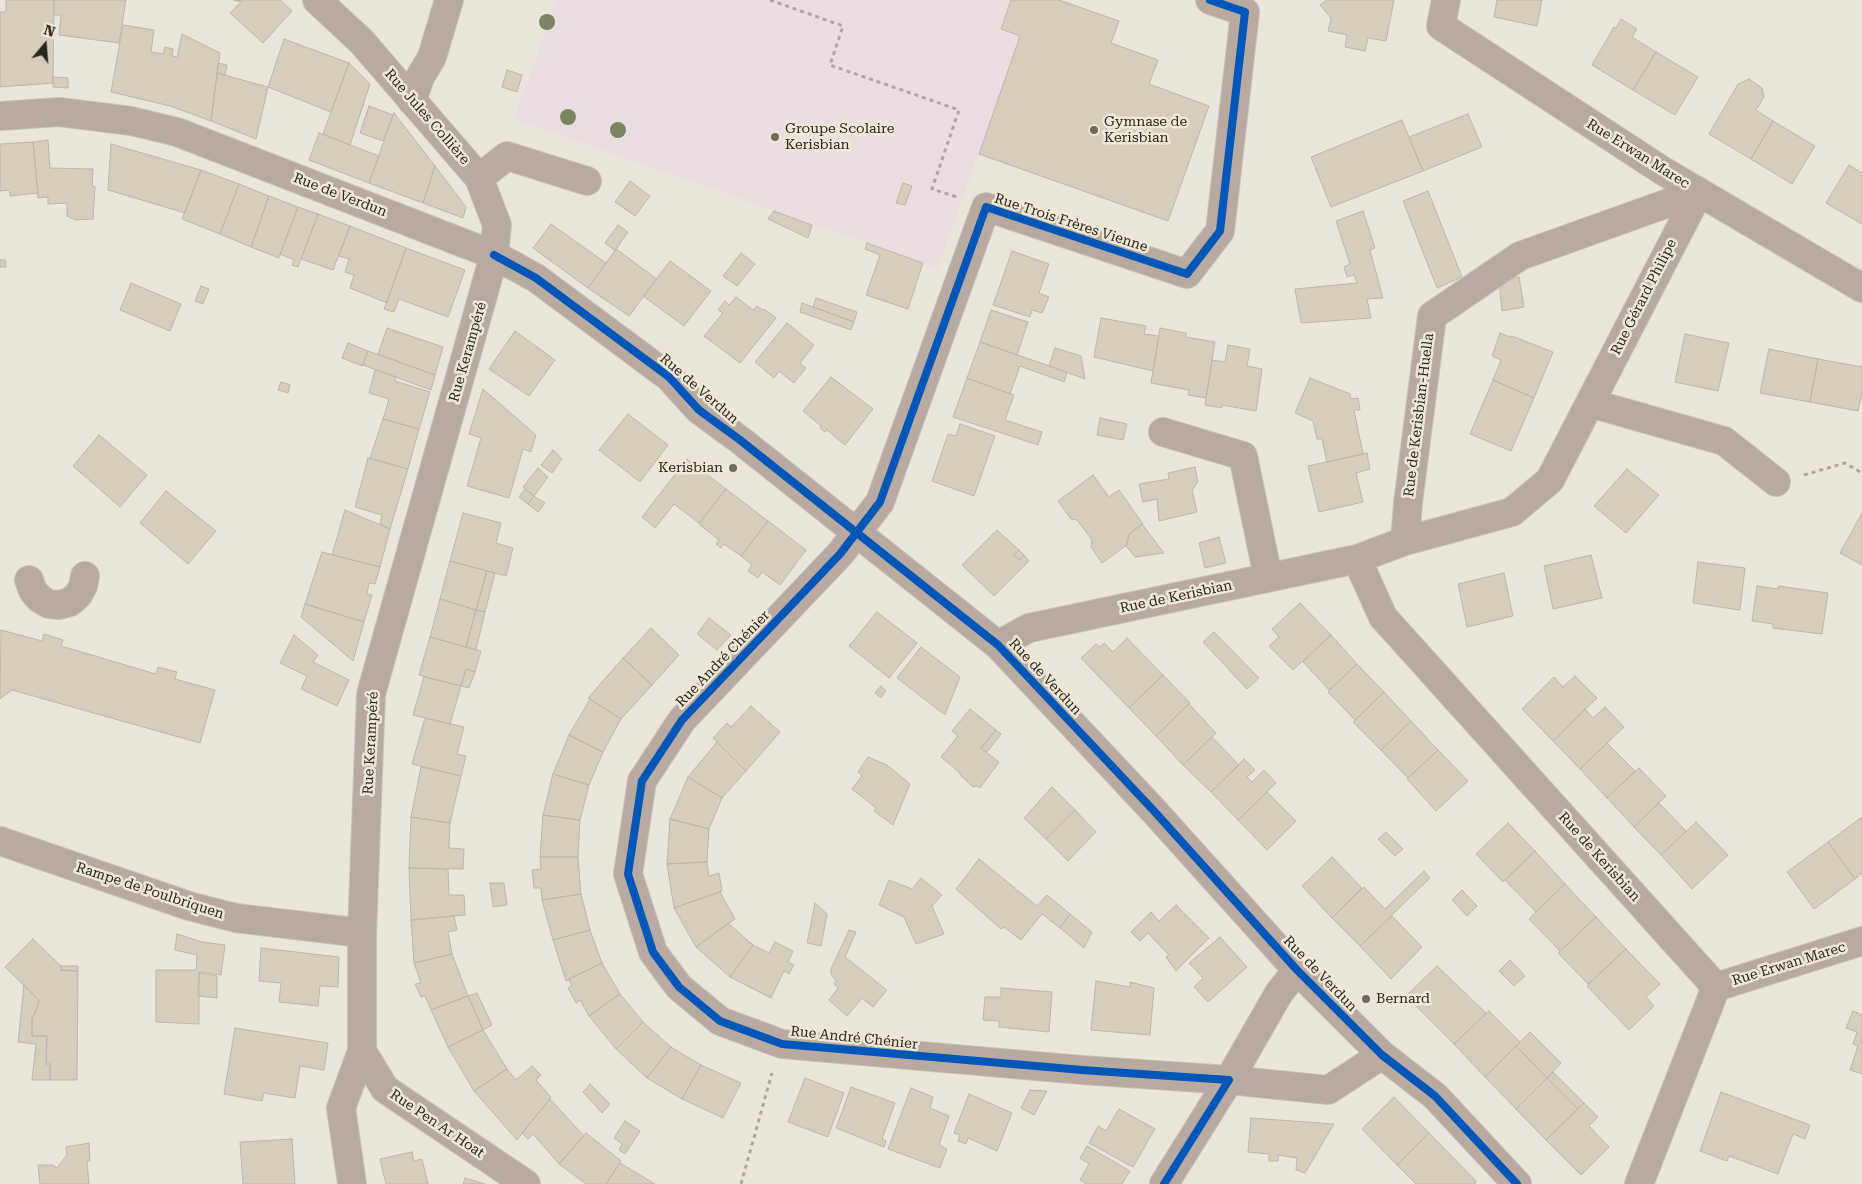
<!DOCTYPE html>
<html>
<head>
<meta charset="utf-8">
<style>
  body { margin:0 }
  #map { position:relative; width:1862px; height:1184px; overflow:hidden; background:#eae6dc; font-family:"Roboto Serif",serif }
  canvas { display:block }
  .north { position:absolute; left:20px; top:20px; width:50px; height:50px; -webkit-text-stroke:4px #f0e8d6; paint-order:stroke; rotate:18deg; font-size:14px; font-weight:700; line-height:20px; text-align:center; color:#2a2721 }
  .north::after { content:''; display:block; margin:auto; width:18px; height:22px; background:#2a2721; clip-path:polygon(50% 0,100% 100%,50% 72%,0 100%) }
</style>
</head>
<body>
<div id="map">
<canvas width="1862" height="1184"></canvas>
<div class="north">N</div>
</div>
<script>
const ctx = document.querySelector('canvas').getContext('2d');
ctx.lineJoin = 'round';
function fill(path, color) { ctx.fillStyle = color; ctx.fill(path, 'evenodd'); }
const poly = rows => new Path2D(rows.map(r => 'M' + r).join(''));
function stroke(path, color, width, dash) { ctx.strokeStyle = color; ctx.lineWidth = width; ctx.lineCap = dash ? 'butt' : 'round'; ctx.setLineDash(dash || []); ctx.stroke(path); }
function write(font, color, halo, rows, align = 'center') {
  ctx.font = font + ' "Roboto Serif",serif'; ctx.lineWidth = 5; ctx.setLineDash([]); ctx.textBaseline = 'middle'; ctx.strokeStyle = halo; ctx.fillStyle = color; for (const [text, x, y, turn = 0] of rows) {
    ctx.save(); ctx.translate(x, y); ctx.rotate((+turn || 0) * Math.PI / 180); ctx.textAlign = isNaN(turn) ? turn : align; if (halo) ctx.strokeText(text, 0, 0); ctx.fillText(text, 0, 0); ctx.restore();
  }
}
const education = poly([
  [557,0,1059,0,1119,21,1111,43,1158,60,1149,84,1020,36,938,268,514,119]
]);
const building = poly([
  [6,0,54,0,53,83,0,87,0,12,6,12,6,0],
  [54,0,126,0,119,43,59,35,61,15,54,15,54,0],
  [234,0,280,0,292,11,263,43,230,13,241,2,234,0],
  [1011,0,1059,0,1119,21,1111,43,1158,60,1149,84,1209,106,1168,221,979,154,1020,36,1001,29,1011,0],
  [1327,0,1394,0,1386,41,1368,38,1365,51,1345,47,1347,35,1328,31,1331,18,1320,5,1327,0],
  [1497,0,1542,0,1537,26,1494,17,1497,0],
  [1621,19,1637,29,1632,37,1656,52,1633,90,1592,65,1614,27,1616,28,1621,19],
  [123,25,154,30,151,52,163,54,165,47,173,49,172,56,177,57,182,34,220,53,211,121,170,106,111,92,123,25],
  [284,39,349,63,331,112,268,87,284,39],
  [1656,52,1698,77,1675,115,1633,90,1656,52],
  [218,63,227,65,225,75,217,73,218,63],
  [349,63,370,84,350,145,323,134,349,63],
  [507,70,522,75,517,92,502,87,507,70],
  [217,73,268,87,256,139,211,121,217,73],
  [53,77,68,78,68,88,53,87,53,77],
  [1749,79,1762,88,1764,97,1756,110,1773,121,1751,159,1709,134,1738,84,1749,79],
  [369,106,393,115,383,141,360,133,369,106],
  [394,113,435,166,423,203,369,183,394,113],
  [1468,114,1482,147,1423,171,1409,137,1468,114],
  [1402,120,1423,171,1331,207,1311,157,1402,120],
  [1773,121,1815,146,1792,184,1751,159,1773,121],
  [319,133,379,156,369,183,309,160,319,133],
  [48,140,50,168,93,169,92,186,95,187,93,219,75,220,67,216,67,203,48,204,48,197,38,198,33,142,48,140],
  [33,142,38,193,10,196,10,190,0,191,0,144,33,142],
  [111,144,201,170,185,213,108,190,111,144],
  [1849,165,1862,173,1862,224,1826,203,1849,165],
  [435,166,466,207,463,218,423,203,435,166],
  [201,170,239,184,220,234,182,219,201,170],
  [630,181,650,196,635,216,615,202,630,181],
  [903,183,912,186,905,205,896,203,903,183],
  [239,184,269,196,251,247,220,234,239,184],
  [1428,191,1462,277,1437,288,1403,201,1428,191],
  [269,196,298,207,279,258,251,247,269,196],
  [298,207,318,214,298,267,292,265,294,260,280,254,298,207],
  [774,211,812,225,808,238,768,219,774,211],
  [1363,211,1375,248,1370,250,1383,298,1367,299,1371,318,1301,323,1295,289,1357,283,1354,275,1347,277,1344,267,1350,264,1336,221,1363,211],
  [318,214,350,226,333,270,301,259,318,214],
  [551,224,606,263,588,288,533,248,551,224],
  [618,225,628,232,615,251,605,243,618,225],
  [350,226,406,248,387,303,350,288,354,275,345,272,349,259,339,256,350,226],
  [867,243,923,263,908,309,866,295,880,255,865,249,867,243],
  [406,248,465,270,448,317,399,299,394,312,384,309,406,248],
  [616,249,657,279,629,316,588,288,616,249],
  [1012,251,1049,264,1039,293,1049,297,1042,313,1032,310,1030,317,993,305,1012,251],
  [741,253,755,264,737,286,723,276,741,253],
  [0,260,5,260,6,267,0,267,0,260],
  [670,261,711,291,684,326,643,296,670,261],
  [1519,277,1524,307,1502,311,1499,280,1519,277],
  [131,283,181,304,170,331,120,310,131,283],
  [201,286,209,289,203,304,195,301,201,286],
  [736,297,753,310,757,306,763,310,764,309,776,318,740,363,704,336,723,313,718,310,725,301,729,305,736,297],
  [816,298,857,312,854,322,813,307,816,298],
  [802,303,854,322,851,330,800,312,802,303],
  [991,310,1028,322,1017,355,980,342,991,310],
  [1101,318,1146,326,1144,334,1159,336,1153,371,1094,357,1101,318],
  [787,323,814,345,800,363,806,368,794,383,779,371,774,378,755,362,787,323],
  [387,328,443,347,435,375,378,354,387,328],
  [1160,328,1186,333,1186,337,1215,342,1206,398,1188,395,1189,390,1151,383,1160,328],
  [515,331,555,360,529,396,489,369,515,331],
  [1500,333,1510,337,1512,336,1553,352,1534,398,1493,380,1501,360,1492,356,1500,333],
  [1685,334,1729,343,1718,391,1675,382,1685,334],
  [980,342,1067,372,1064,382,1020,366,1010,394,967,378,980,342],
  [348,343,368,351,362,366,342,358,348,343],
  [1228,345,1250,349,1247,366,1262,369,1256,411,1222,405,1222,408,1205,405,1212,360,1225,362,1228,345],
  [1055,348,1081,356,1085,379,1049,366,1055,348],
  [1769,349,1818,359,1810,402,1760,393,1769,349],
  [368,351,435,375,431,390,363,365,368,351],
  [1818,359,1862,367,1862,392,1858,411,1810,402,1818,359],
  [375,370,396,377,395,381,430,392,419,429,383,419,389,399,369,393,375,370],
  [831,377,873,409,845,445,827,430,825,432,820,428,821,426,803,411,831,377],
  [967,378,1014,395,1005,420,1042,432,1038,445,953,417,967,378],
  [1310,378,1350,394,1351,399,1358,398,1360,410,1354,410,1363,454,1327,462,1322,439,1317,439,1313,421,1295,413,1310,378],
  [1493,380,1534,398,1511,451,1470,434,1493,380],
  [281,382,290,385,288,393,278,390,281,382],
  [483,389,536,435,531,452,523,449,509,498,467,486,481,438,469,434,483,389],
  [628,414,668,445,640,482,599,450,628,414],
  [1100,418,1127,424,1123,440,1097,435,1100,418],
  [383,419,419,429,408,469,370,458,383,419],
  [960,424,995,436,974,496,932,481,948,434,956,436,960,424],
  [99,435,147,475,120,507,73,466,99,435],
  [553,450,562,459,552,473,541,465,553,450],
  [1367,453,1370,469,1356,473,1363,502,1319,512,1308,466,1367,453],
  [368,458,408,469,390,529,380,524,382,515,355,507,368,458],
  [687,459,726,489,699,523,674,504,655,528,642,517,687,459],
  [1195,467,1198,482,1192,490,1197,512,1159,521,1157,499,1143,502,1139,484,1169,479,1168,473,1195,467],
  [538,468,548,477,534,496,523,487,538,468],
  [1627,469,1659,495,1626,533,1594,506,1627,469],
  [1093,475,1109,497,1119,490,1143,524,1129,534,1127,545,1102,563,1091,547,1092,540,1077,520,1071,519,1058,501,1093,475],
  [525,489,534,496,528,504,519,497,525,489],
  [726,489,768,521,741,556,724,544,721,548,716,544,719,540,699,524,726,489],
  [166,491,216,531,188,564,140,523,166,491],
  [534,496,545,503,538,512,528,504,534,496],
  [345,510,390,529,380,567,332,555,345,510],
  [463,513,501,523,496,543,513,548,506,576,450,561,463,513],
  [1862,513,1862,565,1840,553,1862,513],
  [768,521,806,550,780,585,762,572,758,578,748,571,752,565,741,556,768,521],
  [1142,524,1164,553,1135,557,1126,546,1129,534,1142,524],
  [997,530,1019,550,1014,555,1020,560,1024,555,1029,561,994,596,962,565,997,530],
  [1219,537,1226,563,1205,568,1199,543,1219,537],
  [1019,550,1024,555,1020,560,1014,555,1019,550],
  [322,552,380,567,375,584,369,583,367,594,372,595,364,622,305,604,322,552],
  [1591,555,1602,598,1553,609,1544,566,1591,555],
  [450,561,487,571,476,610,440,599,450,561],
  [1698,562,1745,568,1740,610,1693,603,1698,562],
  [487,571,495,573,485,612,476,610,487,571],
  [1504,573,1513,616,1467,627,1458,584,1504,573],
  [1757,586,1778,589,1779,586,1828,593,1822,634,1773,628,1773,624,1752,621,1757,586],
  [440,599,476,610,466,647,430,637,440,599],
  [1300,603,1331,635,1293,670,1269,646,1279,637,1272,629,1300,603],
  [305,604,364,622,353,661,301,617,305,604],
  [476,610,485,612,476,650,466,647,476,610],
  [877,612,917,643,889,678,849,646,877,612],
  [709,618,731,635,717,650,697,634,709,618],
  [651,628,679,655,652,685,623,658,651,628],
  [1,630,42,641,44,634,63,640,61,646,156,674,158,667,177,672,175,679,215,690,200,743,12,690,0,699,1,630],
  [1214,632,1259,678,1247,689,1203,642,1214,632],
  [294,635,318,655,313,662,349,680,337,706,301,689,307,676,280,663,294,635],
  [1331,635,1357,664,1329,690,1303,662,1331,635],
  [430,637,481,651,475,672,466,669,461,686,419,675,430,637],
  [1127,638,1163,675,1129,708,1081,658,1096,644,1100,647,1104,643,1113,652,1127,638],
  [921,647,960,677,945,715,897,678,921,647],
  [623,658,652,685,621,719,588,698,623,658],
  [1357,664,1384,692,1355,720,1328,692,1357,664],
  [466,669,475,672,469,688,461,686,466,669],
  [1163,675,1190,703,1156,736,1129,708,1163,675],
  [1575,676,1597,698,1553,741,1522,709,1554,677,1563,687,1575,676],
  [424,677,461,686,450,724,413,715,424,677],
  [881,686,886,691,881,698,875,693,881,686],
  [1384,692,1411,721,1381,750,1353,722,1384,692],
  [590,699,621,719,603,752,569,735,590,699],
  [1189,704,1216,733,1183,765,1156,736,1189,704],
  [751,706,780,732,746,771,713,738,727,723,731,727,751,706],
  [1605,707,1624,727,1580,769,1553,741,1585,709,1593,718,1605,707],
  [970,709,996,730,981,748,999,762,980,788,977,786,973,787,960,775,960,773,941,757,958,736,952,731,970,709],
  [425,718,464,727,457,754,466,756,461,776,412,764,425,718],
  [1411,721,1438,750,1408,778,1381,750,1411,721],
  [996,730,1001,734,987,752,981,748,996,730],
  [569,735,603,752,589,785,553,774,569,735],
  [1212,737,1239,765,1211,792,1183,765,1212,737],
  [717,742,746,771,722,798,688,777,717,742],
  [1607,743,1635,771,1607,798,1580,769,1607,743],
  [1438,750,1468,781,1436,811,1407,779,1438,750],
  [868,757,887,765,910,784,893,825,874,811,876,808,852,789,862,776,858,772,868,757],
  [1244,759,1255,770,1247,777,1252,782,1264,770,1276,783,1238,820,1211,792,1244,759],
  [421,767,461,776,450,823,411,817,421,767],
  [1639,768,1666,796,1634,827,1607,798,1639,768],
  [553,774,589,785,580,820,543,815,553,774],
  [688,777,722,798,709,829,670,819,688,777],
  [1052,787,1075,810,1046,839,1024,818,1052,787],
  [1267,792,1296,821,1267,850,1238,820,1267,792],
  [1659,803,1686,831,1661,855,1634,827,1659,803],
  [1075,810,1096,832,1068,861,1046,839,1075,810],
  [543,815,580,820,578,857,540,857,543,815],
  [411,817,450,823,449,848,464,849,463,869,409,868,411,817],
  [1862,817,1862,873,1855,879,1828,842,1862,817],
  [670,819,709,829,707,862,667,864,670,819],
  [1696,822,1728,855,1692,889,1661,855,1696,822],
  [1508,823,1535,851,1503,882,1476,854,1508,823],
  [1386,832,1403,849,1395,856,1378,839,1386,832],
  [1828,842,1855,879,1814,909,1787,872,1828,842],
  [1535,851,1565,884,1536,912,1505,880,1535,851],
  [540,857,578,857,581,894,542,900,541,888,534,888,532,870,541,869,540,857],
  [1332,857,1362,888,1332,918,1302,886,1332,857],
  [979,859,1037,906,1047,895,1070,914,1060,928,1042,914,1021,940,1004,927,1001,929,956,889,979,859],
  [707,862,709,876,719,873,722,891,674,908,667,864,707,862],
  [409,868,448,869,449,895,464,895,465,915,411,920,409,868],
  [1424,871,1430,878,1360,946,1332,918,1364,887,1385,909,1424,871],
  [921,878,942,895,932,906,944,934,916,944,904,917,879,905,889,880,912,889,921,878],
  [490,883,504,883,507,905,493,907,490,883],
  [1565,884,1596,917,1560,951,1529,919,1565,884],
  [1462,890,1477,906,1467,916,1452,900,1462,890],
  [720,892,735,919,696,947,674,908,720,892],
  [581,894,590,930,553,940,542,900,581,894],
  [815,903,827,914,821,946,807,943,815,903],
  [1176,905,1209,938,1176,971,1166,957,1169,955,1148,933,1140,941,1131,932,1151,912,1159,921,1176,905],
  [1070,914,1092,932,1084,948,1060,928,1070,914],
  [454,916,457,930,448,932,452,954,414,963,411,920,454,916],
  [1392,916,1422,947,1391,979,1360,946,1392,916],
  [1596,917,1626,949,1588,984,1558,953,1596,917],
  [728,923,753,945,730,977,696,947,728,923],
  [590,930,602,963,566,981,553,940,590,930],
  [849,930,856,932,845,957,887,990,873,1007,862,998,847,1016,829,1000,838,988,834,984,836,981,831,974,831,969,849,930],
  [177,934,202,942,225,945,221,975,199,972,199,1024,156,1022,156,970,196,970,197,955,175,950,177,934],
  [1220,937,1247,967,1208,1002,1194,987,1203,978,1189,963,1220,937],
  [33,939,61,966,61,970,78,971,77,1080,50,1080,50,1064,46,1064,47,1036,32,1036,32,1018,36,1011,39,1000,5,967,33,939],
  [775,942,793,951,788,962,794,965,789,974,784,971,771,998,730,977,753,945,769,953,775,942],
  [261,948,339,957,338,987,320,986,318,1006,279,1002,281,983,259,981,261,948],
  [1626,949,1660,984,1646,997,1654,1006,1629,1030,1587,986,1626,949],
  [452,954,468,996,431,1010,425,996,421,997,415,984,421,983,414,963,452,954],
  [1510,960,1525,976,1514,986,1499,971,1510,960],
  [602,963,620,994,589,1016,580,1000,576,1003,568,988,572,986,568,979,602,963],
  [61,966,78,966,78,971,61,970,61,966],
  [1437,966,1486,1013,1454,1044,1406,996,1437,966],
  [199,973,217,976,217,998,198,996,199,973],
  [1096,981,1130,987,1130,982,1154,988,1150,1035,1091,1030,1096,981],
  [24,985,39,1000,36,1011,32,1018,32,1036,47,1036,46,1064,50,1064,50,1080,32,1080,36,1044,18,1042,24,985],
  [1001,988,1052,992,1049,1032,999,1027,999,1021,983,1020,985,997,1001,997,1001,988],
  [477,993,492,1025,483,1030,468,996,477,993],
  [620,994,643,1022,616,1049,589,1016,620,994],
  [468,996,483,1030,448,1047,431,1010,468,996],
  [1489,1011,1520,1042,1485,1077,1454,1044,1489,1011],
  [1853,1011,1862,1015,1862,1074,1850,1070,1858,1046,1853,1044,1857,1032,1846,1028,1853,1011],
  [643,1022,671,1047,647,1078,616,1049,643,1022],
  [235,1028,328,1043,324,1070,300,1066,295,1098,264,1093,262,1101,224,1094,235,1028],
  [483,1030,507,1069,474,1091,448,1047,483,1030],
  [1530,1032,1561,1063,1547,1078,1516,1046,1530,1032],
  [1516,1046,1547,1078,1516,1109,1485,1077,1516,1046],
  [671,1047,701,1065,682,1099,647,1078,671,1047],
  [701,1065,741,1083,723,1118,682,1099,701,1065],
  [532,1066,541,1075,536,1080,551,1097,517,1140,474,1091,507,1069,516,1080,532,1066],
  [1553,1072,1584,1103,1578,1109,1547,1078,1553,1072],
  [805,1078,844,1093,828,1137,788,1122,805,1078],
  [1547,1078,1578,1109,1546,1140,1516,1109,1547,1078],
  [590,1084,610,1104,602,1113,583,1092,590,1084],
  [851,1087,895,1103,882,1139,886,1141,884,1147,836,1128,851,1087],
  [911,1088,933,1097,930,1108,949,1116,939,1145,947,1149,940,1168,888,1149,911,1088],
  [1030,1090,1047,1091,1034,1115,1021,1108,1030,1090],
  [1721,1092,1810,1125,1805,1139,1793,1134,1778,1174,1729,1156,1727,1161,1700,1151,1721,1092],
  [969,1094,1012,1113,997,1151,968,1138,966,1144,958,1141,960,1135,954,1133,969,1094],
  [1394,1097,1429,1133,1397,1165,1362,1129,1394,1097],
  [550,1099,584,1136,559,1164,533,1134,528,1139,522,1133,550,1099],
  [1584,1103,1598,1117,1589,1126,1609,1147,1581,1175,1546,1140,1584,1103],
  [1119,1109,1155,1129,1133,1167,1089,1143,1098,1126,1106,1131,1119,1109],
  [1251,1118,1334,1124,1305,1173,1296,1170,1297,1158,1278,1155,1278,1161,1269,1161,1269,1154,1248,1152,1251,1118],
  [625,1121,640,1131,625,1154,619,1150,622,1144,614,1138,625,1121],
  [586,1133,621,1161,606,1184,586,1184,559,1164,586,1133],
  [1429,1133,1476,1181,1475,1184,1416,1184,1397,1165,1429,1133],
  [292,1139,295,1184,243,1184,240,1142,292,1139],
  [89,1143,90,1161,87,1161,89,1184,40,1184,38,1165,53,1165,57,1168,67,1155,66,1147,89,1143],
  [1087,1146,1130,1171,1122,1184,1086,1184,1080,1180,1089,1164,1080,1158,1087,1146],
  [412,1152,414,1161,422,1159,428,1184,386,1184,380,1159,412,1152],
  [620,1163,655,1184,606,1184,620,1163],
  [465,1178,485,1184,463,1184,465,1178]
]);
const path = poly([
  [770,0,843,26,830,65,959,110,932,189,957,197],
  [1804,475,1845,463,1862,473],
  [741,1184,772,1073]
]);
const minor = poly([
  [317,0,362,42,479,178,497,225,494,255,485,288,371,694,362,933,362,1051,341,1108,352,1184],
  [1446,0,1441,26,1663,171,1862,288],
  [412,101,420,77,432,57,449,0],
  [0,116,59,112,131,121,177,132,494,255,536,278,669,377,699,410,740,440,998,645,1154,811,1297,970,1382,1055,1435,1096,1517,1184],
  [479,178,507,156,587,181],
  [1590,403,1724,441,1776,482],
  [1163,432,1243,456,1268,577],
  [1405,541,1408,503,1432,316,1520,256,1699,192],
  [1357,559,1383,617,1716,987],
  [29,580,33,591,40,599,49,604,59,605,70,602,78,595,83,586,85,576],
  [998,645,1029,628,1357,559,1405,541,1512,512,1550,480,1699,192],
  [0,841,189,906,236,918,362,933],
  [1297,970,1279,993,1229,1080,1328,1090,1382,1055],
  [1716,987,1862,941],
  [362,1051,385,1089,526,1184],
  [1164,1184,1229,1080,1082,1070,782,1044,720,1021,679,987,653,952,628,874,642,781,682,720,840,554,880,502,986,207,1187,274,1220,231,1245,12,1210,0],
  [1639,1184,1716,987]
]);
const cycleway = poly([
  [494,255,536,278,669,377,699,410,740,440,998,645,1154,811,1297,970,1382,1055,1435,1096,1517,1184],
  [1164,1184,1229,1080,1082,1070,782,1044,720,1021,679,987,653,952,628,874,642,781,682,720,840,554,880,502,986,207,1187,274,1220,231,1245,12,1210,0]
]);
const trees = [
  [547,22],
  [568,117],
  [618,130]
];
const markers = [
  [1094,130,5,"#6d6a62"],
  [775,137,5,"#6d6a62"],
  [733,468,5,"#6d6a62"],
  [1366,999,5,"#6d6a62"]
];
const streetNames = [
  ["Rue Jules Collière",427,117,49],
  ["Rue Erwan Marec",1638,154,32],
  ["Rue de Verdun",340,195,21],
  ["Rue Trois Frères Vienne",1071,223,18],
  ["Rue Gérard Philipe",1644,297,-63],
  ["Rue Kerampéré",468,352,-74],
  ["Rue de Verdun",699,389,41],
  ["Rue de Kerisbian-Huella",1419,415,-83],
  ["Rue de Kerisbian",1176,597,-12],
  ["Rue André Chénier",723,659,-46],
  ["Rue de Verdun",1045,677,47],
  ["Rue Kerampéré",371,743,-87],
  ["Rue de Kerisbian",1599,857,48],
  ["Rampe de Poulbriquen",150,891,18],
  ["Rue Erwan Marec",1789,964,-17],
  ["Rue de Verdun",1320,974,46],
  ["Rue André Chénier",854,1038,6],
  ["Rue Pen Ar Hoat",437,1124,34]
];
const poiNames = [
  ["Gymnase de",1104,122],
  ["Kerisbian",1104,138],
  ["Groupe Scolaire",785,129],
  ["Kerisbian",785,145],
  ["Kerisbian",723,468,"right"],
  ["Bernard",1376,999]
];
fill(education, '#ebdee3');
fill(building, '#d6ceba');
stroke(building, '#bab6af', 1);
stroke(minor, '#c7c3bb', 30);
stroke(path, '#b1a79f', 3, [4, 4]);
stroke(minor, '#b8aaa0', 28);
stroke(cycleway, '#0057b8', 8);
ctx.fillStyle = '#7b8463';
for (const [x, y] of trees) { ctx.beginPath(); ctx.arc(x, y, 8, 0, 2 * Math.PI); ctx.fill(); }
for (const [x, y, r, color] of markers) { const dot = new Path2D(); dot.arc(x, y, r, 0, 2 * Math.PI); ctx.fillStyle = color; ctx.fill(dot); stroke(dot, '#f0e8d6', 2); }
write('14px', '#2a2721', '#f0e8d6', streetNames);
write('14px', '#2a2721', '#f0e8d6', poiNames, 'left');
</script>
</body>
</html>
